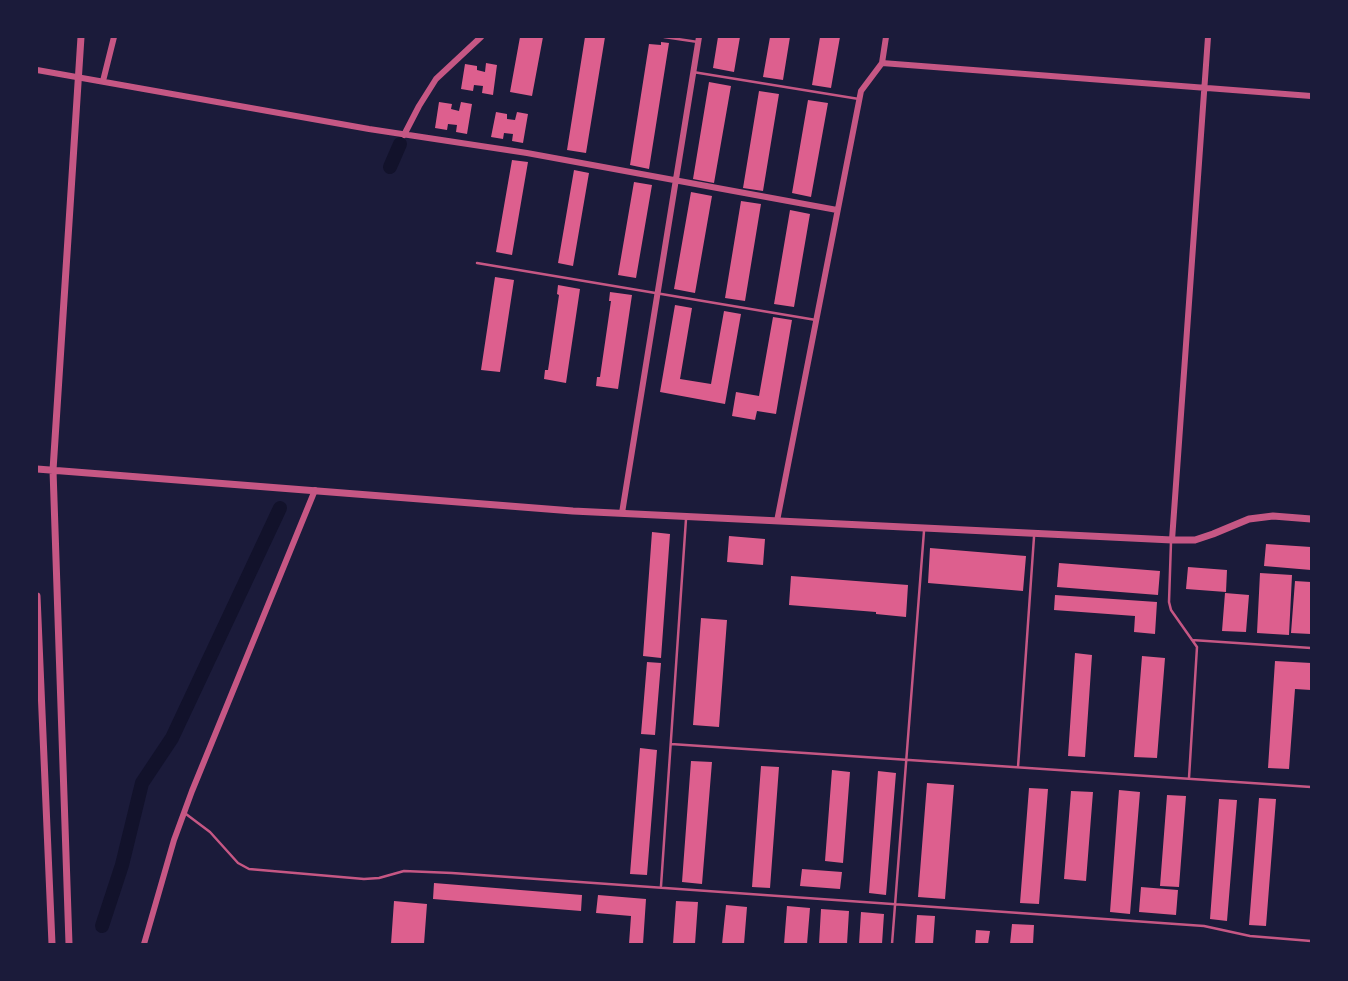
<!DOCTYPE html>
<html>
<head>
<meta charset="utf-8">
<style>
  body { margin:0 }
  #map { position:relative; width:1348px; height:981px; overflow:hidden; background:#1b1b3a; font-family:Bitter,serif }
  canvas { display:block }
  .frame { position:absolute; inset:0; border:38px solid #1b1b3a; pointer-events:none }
</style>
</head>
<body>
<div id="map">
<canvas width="1348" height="981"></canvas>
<div class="frame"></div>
</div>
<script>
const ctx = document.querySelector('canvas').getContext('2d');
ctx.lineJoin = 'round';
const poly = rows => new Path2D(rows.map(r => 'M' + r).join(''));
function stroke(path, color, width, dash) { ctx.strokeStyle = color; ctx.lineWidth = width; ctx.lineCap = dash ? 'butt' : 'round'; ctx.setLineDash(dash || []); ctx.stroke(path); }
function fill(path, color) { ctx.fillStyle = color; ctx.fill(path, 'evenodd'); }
const canal = poly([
  [390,167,400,144],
  [102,926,122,865,142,783,172,738,280,508]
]);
const building = poly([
  [520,37,543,37,532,96,510,92],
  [585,37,605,37,586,153,567,150],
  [718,37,740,37,734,72,713,68],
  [770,37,790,37,783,80,763,77],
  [820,37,840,37,831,88,812,85],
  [661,42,669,43,649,169,630,165,649,44,661,45],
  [486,63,497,65,493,95,482,93,483,86,474,85,473,91,461,89,465,64,477,66,477,70,485,72],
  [709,82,731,86,714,183,693,179],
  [759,91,779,94,763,191,743,188],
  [808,100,828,103,811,197,792,193],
  [439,102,452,104,451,109,459,111,461,102,472,104,467,134,456,132,457,125,448,124,447,130,435,128],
  [496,112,507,114,507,119,515,120,517,112,528,114,523,143,512,141,513,134,504,133,503,139,491,137],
  [512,160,528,162,512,255,496,252],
  [574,170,589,173,573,266,558,263],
  [634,182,652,185,636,278,618,275],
  [691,192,712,196,695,293,674,289],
  [741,201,761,204,745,301,725,298],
  [790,210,810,214,794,307,774,304],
  [495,277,514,280,500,372,481,370],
  [558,285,580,289,566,383,544,379,545,370,548,370,559,295,557,294],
  [610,292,632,295,618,389,596,386,597,377,600,377,611,301,609,301],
  [675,305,692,308,680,379,711,384,724,311,741,314,725,404,660,392],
  [773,317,792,320,776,414,757,411,755,420,732,416,736,392,759,396],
  [652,532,670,534,661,658,643,656],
  [729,536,765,539,763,565,727,562],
  [1266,544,1311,547,1311,570,1264,566],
  [930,548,1026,556,1023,591,928,583],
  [1059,563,1160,571,1158,595,1057,587],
  [1188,567,1227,570,1226,592,1186,589],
  [1260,573,1292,575,1289,635,1257,633],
  [791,576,908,585,906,617,876,614,876,612,789,605],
  [1295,581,1311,582,1311,634,1291,633],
  [1225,593,1249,595,1246,632,1222,631],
  [1055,595,1157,602,1155,634,1134,632,1135,616,1054,610],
  [701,618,727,620,719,727,693,725],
  [1075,653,1092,655,1085,757,1068,756],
  [1142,656,1165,658,1157,758,1134,757],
  [1275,661,1311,663,1311,690,1295,689,1289,769,1268,768],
  [647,662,661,663,655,735,641,734],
  [640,748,657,750,647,875,630,874],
  [691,761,712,762,702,884,682,882],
  [761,766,779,767,770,888,752,887],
  [832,770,850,772,843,863,825,861],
  [878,771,896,773,886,895,869,893],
  [927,783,954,785,945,899,918,897],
  [1029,788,1048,789,1039,904,1020,903],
  [1119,790,1140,792,1130,914,1110,912],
  [1071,791,1093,792,1086,881,1064,879],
  [1167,795,1186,796,1179,887,1160,886],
  [1259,798,1276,799,1266,926,1249,925],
  [1219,799,1237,800,1227,921,1210,919],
  [802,869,842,872,840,889,800,886],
  [434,883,582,895,581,911,433,899],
  [1141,887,1178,890,1176,915,1139,912],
  [598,895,646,899,643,944,629,944,631,916,596,913],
  [394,901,427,904,424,944,391,944],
  [676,901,698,902,695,944,673,944],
  [726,905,747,907,744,944,722,944],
  [787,906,810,908,807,944,784,944],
  [821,909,849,911,847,944,819,944],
  [861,912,884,914,882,944,859,944],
  [917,915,935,916,933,944,915,944],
  [1012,924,1034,925,1033,944,1010,944],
  [976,930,990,931,988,944,975,944]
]);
const service = poly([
  [664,37,698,42],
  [693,72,859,99],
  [477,263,816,320],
  [1171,542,1169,602,1171,610,1197,647,1189,778],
  [1192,640,1311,648],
  [671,744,1311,787],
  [1018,767,1034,537],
  [186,814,210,832,238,863,249,869,364,879,379,878,404,871,452,873,1204,926,1250,936,1311,941],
  [661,886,686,519],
  [892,944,924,531]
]);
const minor = poly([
  [882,63,1311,96],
  [37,70,369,129,527,153,837,210],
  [103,81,114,37],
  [404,135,419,106,436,79,481,37],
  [622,513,699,37],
  [777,521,861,91,882,63,886,37],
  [1172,540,1208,37],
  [144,944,174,840,192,791,315,490]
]);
const tertiary = poly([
  [37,469,573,511,1172,540,1195,540,1213,534,1249,519,1273,516,1311,519],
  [37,596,52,944],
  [69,944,53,470,81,37]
]);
stroke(canal, '#12122b', 14);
fill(building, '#dd5f8e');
stroke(service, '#c65784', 2.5);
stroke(minor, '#c65784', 6);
stroke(tertiary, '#c65784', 7);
</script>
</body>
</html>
